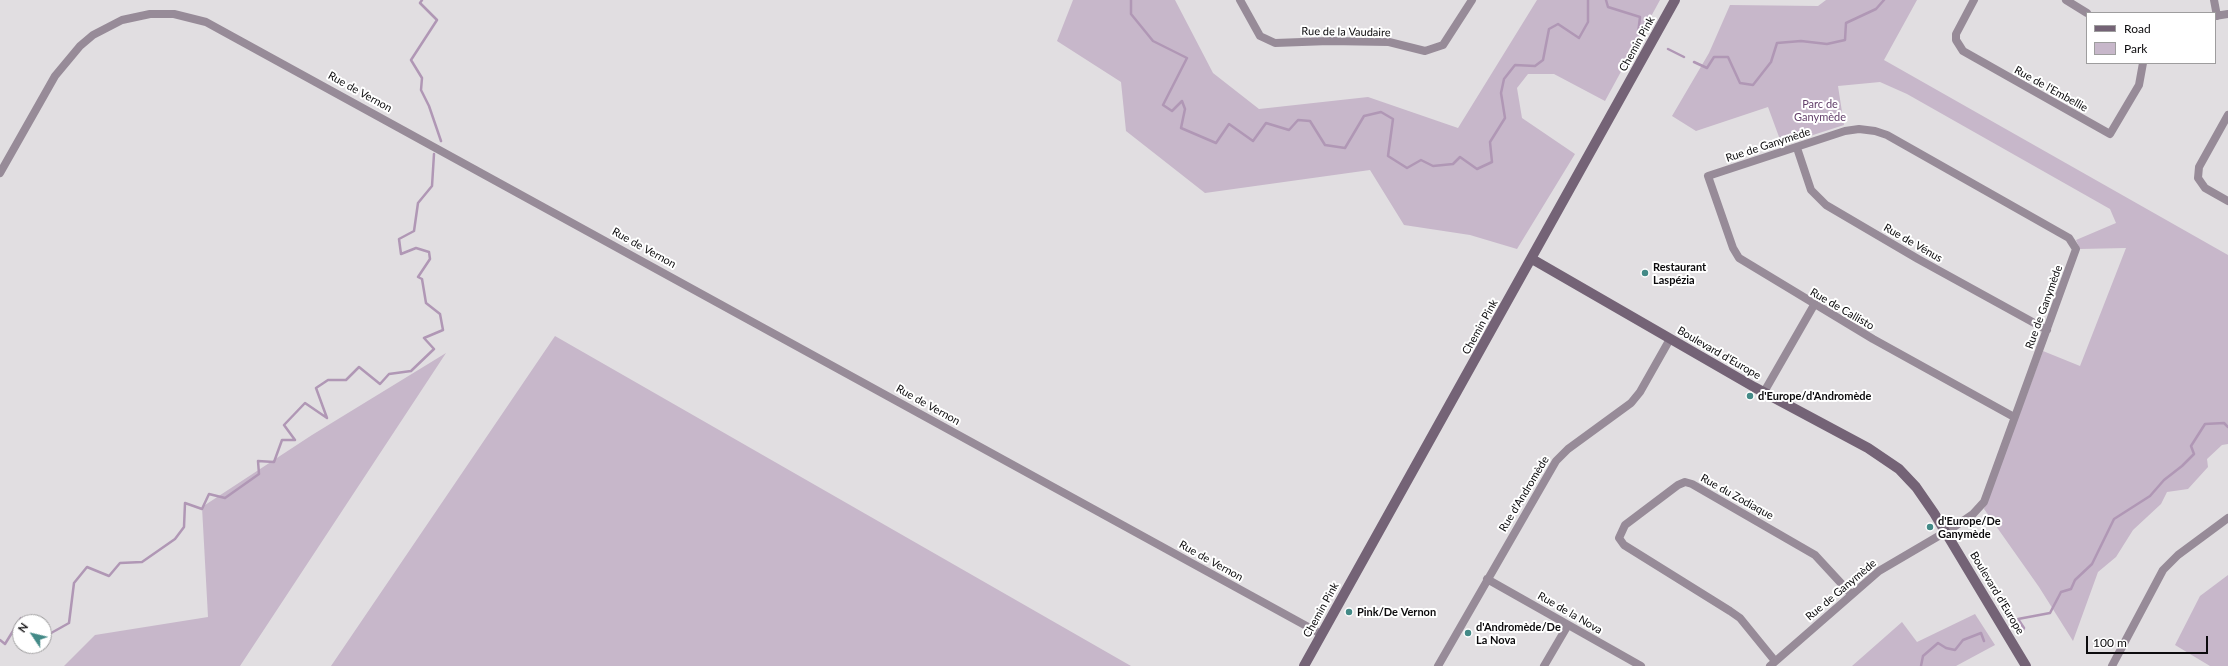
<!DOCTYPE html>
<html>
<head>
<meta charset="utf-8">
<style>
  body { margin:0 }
  #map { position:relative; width:2228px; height:666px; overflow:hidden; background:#e1dee1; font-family:Lato,sans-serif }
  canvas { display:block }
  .legend { position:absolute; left:2086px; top:12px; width:130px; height:52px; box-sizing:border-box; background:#fff; border:1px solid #9e9d9e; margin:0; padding:5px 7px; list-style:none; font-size:12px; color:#0c0b0d }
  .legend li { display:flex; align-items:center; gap:8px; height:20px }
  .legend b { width:20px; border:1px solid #9e9d9e }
  .north { position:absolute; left:12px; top:614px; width:40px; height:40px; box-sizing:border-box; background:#fff; border:1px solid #9e9d9e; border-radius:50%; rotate:305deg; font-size:11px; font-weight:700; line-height:16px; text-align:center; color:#0c0b0d }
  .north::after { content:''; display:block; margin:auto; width:14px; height:18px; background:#438a87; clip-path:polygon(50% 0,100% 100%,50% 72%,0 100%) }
  .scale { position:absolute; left:2086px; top:636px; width:122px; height:18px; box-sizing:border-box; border:2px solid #0c0b0d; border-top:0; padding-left:5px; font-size:12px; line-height:14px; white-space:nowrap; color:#0c0b0d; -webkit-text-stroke:3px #fff; paint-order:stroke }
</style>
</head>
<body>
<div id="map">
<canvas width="2228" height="666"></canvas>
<ul class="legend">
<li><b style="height:5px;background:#746376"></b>Road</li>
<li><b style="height:11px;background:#c7b7ca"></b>Park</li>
</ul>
<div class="north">N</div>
<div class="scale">100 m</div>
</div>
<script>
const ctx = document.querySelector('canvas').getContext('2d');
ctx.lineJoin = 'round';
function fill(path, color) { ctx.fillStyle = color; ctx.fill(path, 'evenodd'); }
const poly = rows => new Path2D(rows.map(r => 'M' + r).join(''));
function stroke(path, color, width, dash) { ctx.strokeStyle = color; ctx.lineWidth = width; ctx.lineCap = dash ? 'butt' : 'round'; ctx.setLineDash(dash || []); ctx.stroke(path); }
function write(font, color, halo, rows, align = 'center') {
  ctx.font = font + ' Lato,sans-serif'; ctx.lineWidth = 4; ctx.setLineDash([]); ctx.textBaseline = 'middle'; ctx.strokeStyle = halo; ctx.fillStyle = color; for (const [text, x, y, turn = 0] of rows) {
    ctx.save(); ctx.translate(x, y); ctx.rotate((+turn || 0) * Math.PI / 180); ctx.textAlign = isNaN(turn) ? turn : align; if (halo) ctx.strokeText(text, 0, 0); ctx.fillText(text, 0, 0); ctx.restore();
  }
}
const green = poly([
  [1073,0,1175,0,1213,73,1259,109,1368,97,1458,128,1537,0,1660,0,1605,101,1554,74,1528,74,1517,88,1522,118,1575,154,1517,249,1470,235,1404,225,1370,170,1205,193,1126,131,1121,82,1057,41],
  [1826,0,1917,0,1884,60,2228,255,2228,444,2222,445,2207,459,2208,467,2188,489,2167,492,2161,504,2133,530,2116,557,2098,572,2073,641,2039,587,1984,509,2043,351,2080,366,2126,248,2080,249,2076,240,2116,223,2110,209,1907,94,1880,82,1838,86,1844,125,1782,145,1768,107,1696,131,1672,116,1709,53,1730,5,1818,6],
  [555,336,1131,666,331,666],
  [446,353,240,666,64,666,95,635,208,617,202,507,312,435],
  [2228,575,2228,666,2210,666,2175,645,2200,596],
  [1975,614,1995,645,1956,666,1852,666,1902,622,1917,642]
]);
const stream = poly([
  [422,0,420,3,437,20,411,60,422,78,421,90,429,106,441,141],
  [1131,0,1131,14,1153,41,1187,58,1163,105,1172,111,1182,101,1185,109,1181,128,1216,143,1229,124,1253,141,1266,123,1289,130,1298,120,1310,121,1325,145,1345,148,1364,116,1381,112,1393,119,1388,156,1407,168,1421,160,1433,166,1453,164,1460,157,1477,169,1492,162,1490,142,1505,118,1501,93,1504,79,1515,65,1535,66,1543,60,1549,29,1558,24,1579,38,1588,22,1588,0],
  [1606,0,1608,7,1640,17,1638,34],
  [1668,49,1684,57],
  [1694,62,1707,68,1714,57,1728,57,1740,83,1753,85,1771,62,1777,43,1801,41,1827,44,1845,40,1846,23,1876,9,1884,0],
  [2021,633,2024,628,2018,619,2050,613,2061,592,2071,589,2075,580,2092,564,2114,519,2150,496,2164,480,2182,466,2194,454,2191,446,2205,424,2224,423,2228,427],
  [44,637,69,623,74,583,87,567,109,576,120,563,142,562,175,539,184,527,185,503,202,509,209,494,225,498,259,474,258,461,274,462,282,440,295,440,284,425,305,403,327,418,316,388,328,380,346,380,359,367,380,384,389,374,411,371,434,349,424,338,443,330,440,314,426,303,422,279,418,277,430,259,429,252,416,248,401,254,399,239,414,231,418,203,432,186,434,154],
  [0,640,5,644,21,618,24,622],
  [1921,666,1923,656,1938,643,1946,648,1955,650,1963,640,1981,633,1984,641]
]);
const street = poly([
  [1240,0,1260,36,1275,43,1329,41,1389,42,1425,51,1443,45,1472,0],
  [1974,0,1956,34,1956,40,1963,51,2110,134,2139,85,2143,63],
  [2066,0,2087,13],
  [2214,0,2217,16],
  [2215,16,2228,14],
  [2228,115,2199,167,2198,178,2205,188,2228,201],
  [1797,148,1811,190,1826,205,1918,259,2047,330],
  [0,173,55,76,80,46,93,35,122,20,150,14,174,14,206,22,1321,634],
  [1764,392,1814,305],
  [1487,579,1641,666],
  [1775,661,1740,618,1730,611,1624,545,1619,538,1625,525,1678,485,1685,482,1692,484,1815,555,1851,594],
  [1438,666,1556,461,1568,449,1631,403,1640,392,1670,339],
  [1544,666,1568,625],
  [1770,666,1879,571,1954,527,1973,514,1984,502,2076,249,2069,238,1887,135,1875,131,1859,129,1845,131,1708,176,1733,248,1739,258,1873,339,2014,417],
  [2112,666,2163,570,2178,555,2228,518]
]);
const secondary = poly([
  [1532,259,1754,387,1868,448,1899,469,1916,487,1934,513,2026,666],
  [1304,666,1675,0]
]);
const markers = [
  [1645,273,4,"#438a87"],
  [1750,396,4,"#438a87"],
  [1930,527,4,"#438a87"],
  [1349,612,4,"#438a87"],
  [1468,633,4,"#438a87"]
];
const streetNames = [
  ["Rue de la Vaudaire",1346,32,1],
  ["Chemin Pink",1637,44,-61],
  ["Rue de l'Embellie",2051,89,29],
  ["Rue de Vernon",360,92,29],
  ["Rue de Ganymède",1768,145,-18],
  ["Rue de Vénus",1913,243,30],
  ["Rue de Vernon",644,248,29],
  ["Rue de Ganymède",2044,307,-70],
  ["Rue de Callisto",1842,309,30],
  ["Chemin Pink",1480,327,-61],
  ["Boulevard d'Europe",1719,353,30],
  ["Rue de Vernon",928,405,29],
  ["Rue d'Andromède",1524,494,-59],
  ["Rue du Zodiaque",1737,497,29],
  ["Rue de Vernon",1211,561,29],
  ["Rue de Ganymède",1841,590,-40],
  ["Boulevard d'Europe",1997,593,59],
  ["Chemin Pink",1321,610,-61],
  ["Rue de la Nova",1570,613,30]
];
const parkNames = [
  ["Parc de",1820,104],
  ["Ganymède",1820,117]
];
const poiNames = [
  ["Restaurant",1653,267],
  ["Laspézia",1653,280],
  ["d'Europe/d'Andromède",1758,396],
  ["d'Europe/De",1938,521],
  ["Ganymède",1938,534],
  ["Pink/De Vernon",1357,612],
  ["d'Andromède/De",1476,627],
  ["La Nova",1476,640]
];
fill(green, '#c7b7ca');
stroke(stream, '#b097b5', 2.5);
stroke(street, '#978b98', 8);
stroke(secondary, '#746376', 10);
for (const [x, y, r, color] of markers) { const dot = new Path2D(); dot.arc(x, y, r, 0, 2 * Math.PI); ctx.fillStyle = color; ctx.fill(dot); stroke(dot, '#fff', 1.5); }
write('11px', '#0c0b0d', '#fff', streetNames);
write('11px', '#623e69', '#fff', parkNames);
write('bold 11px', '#0c0b0d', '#fff', poiNames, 'left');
</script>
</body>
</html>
